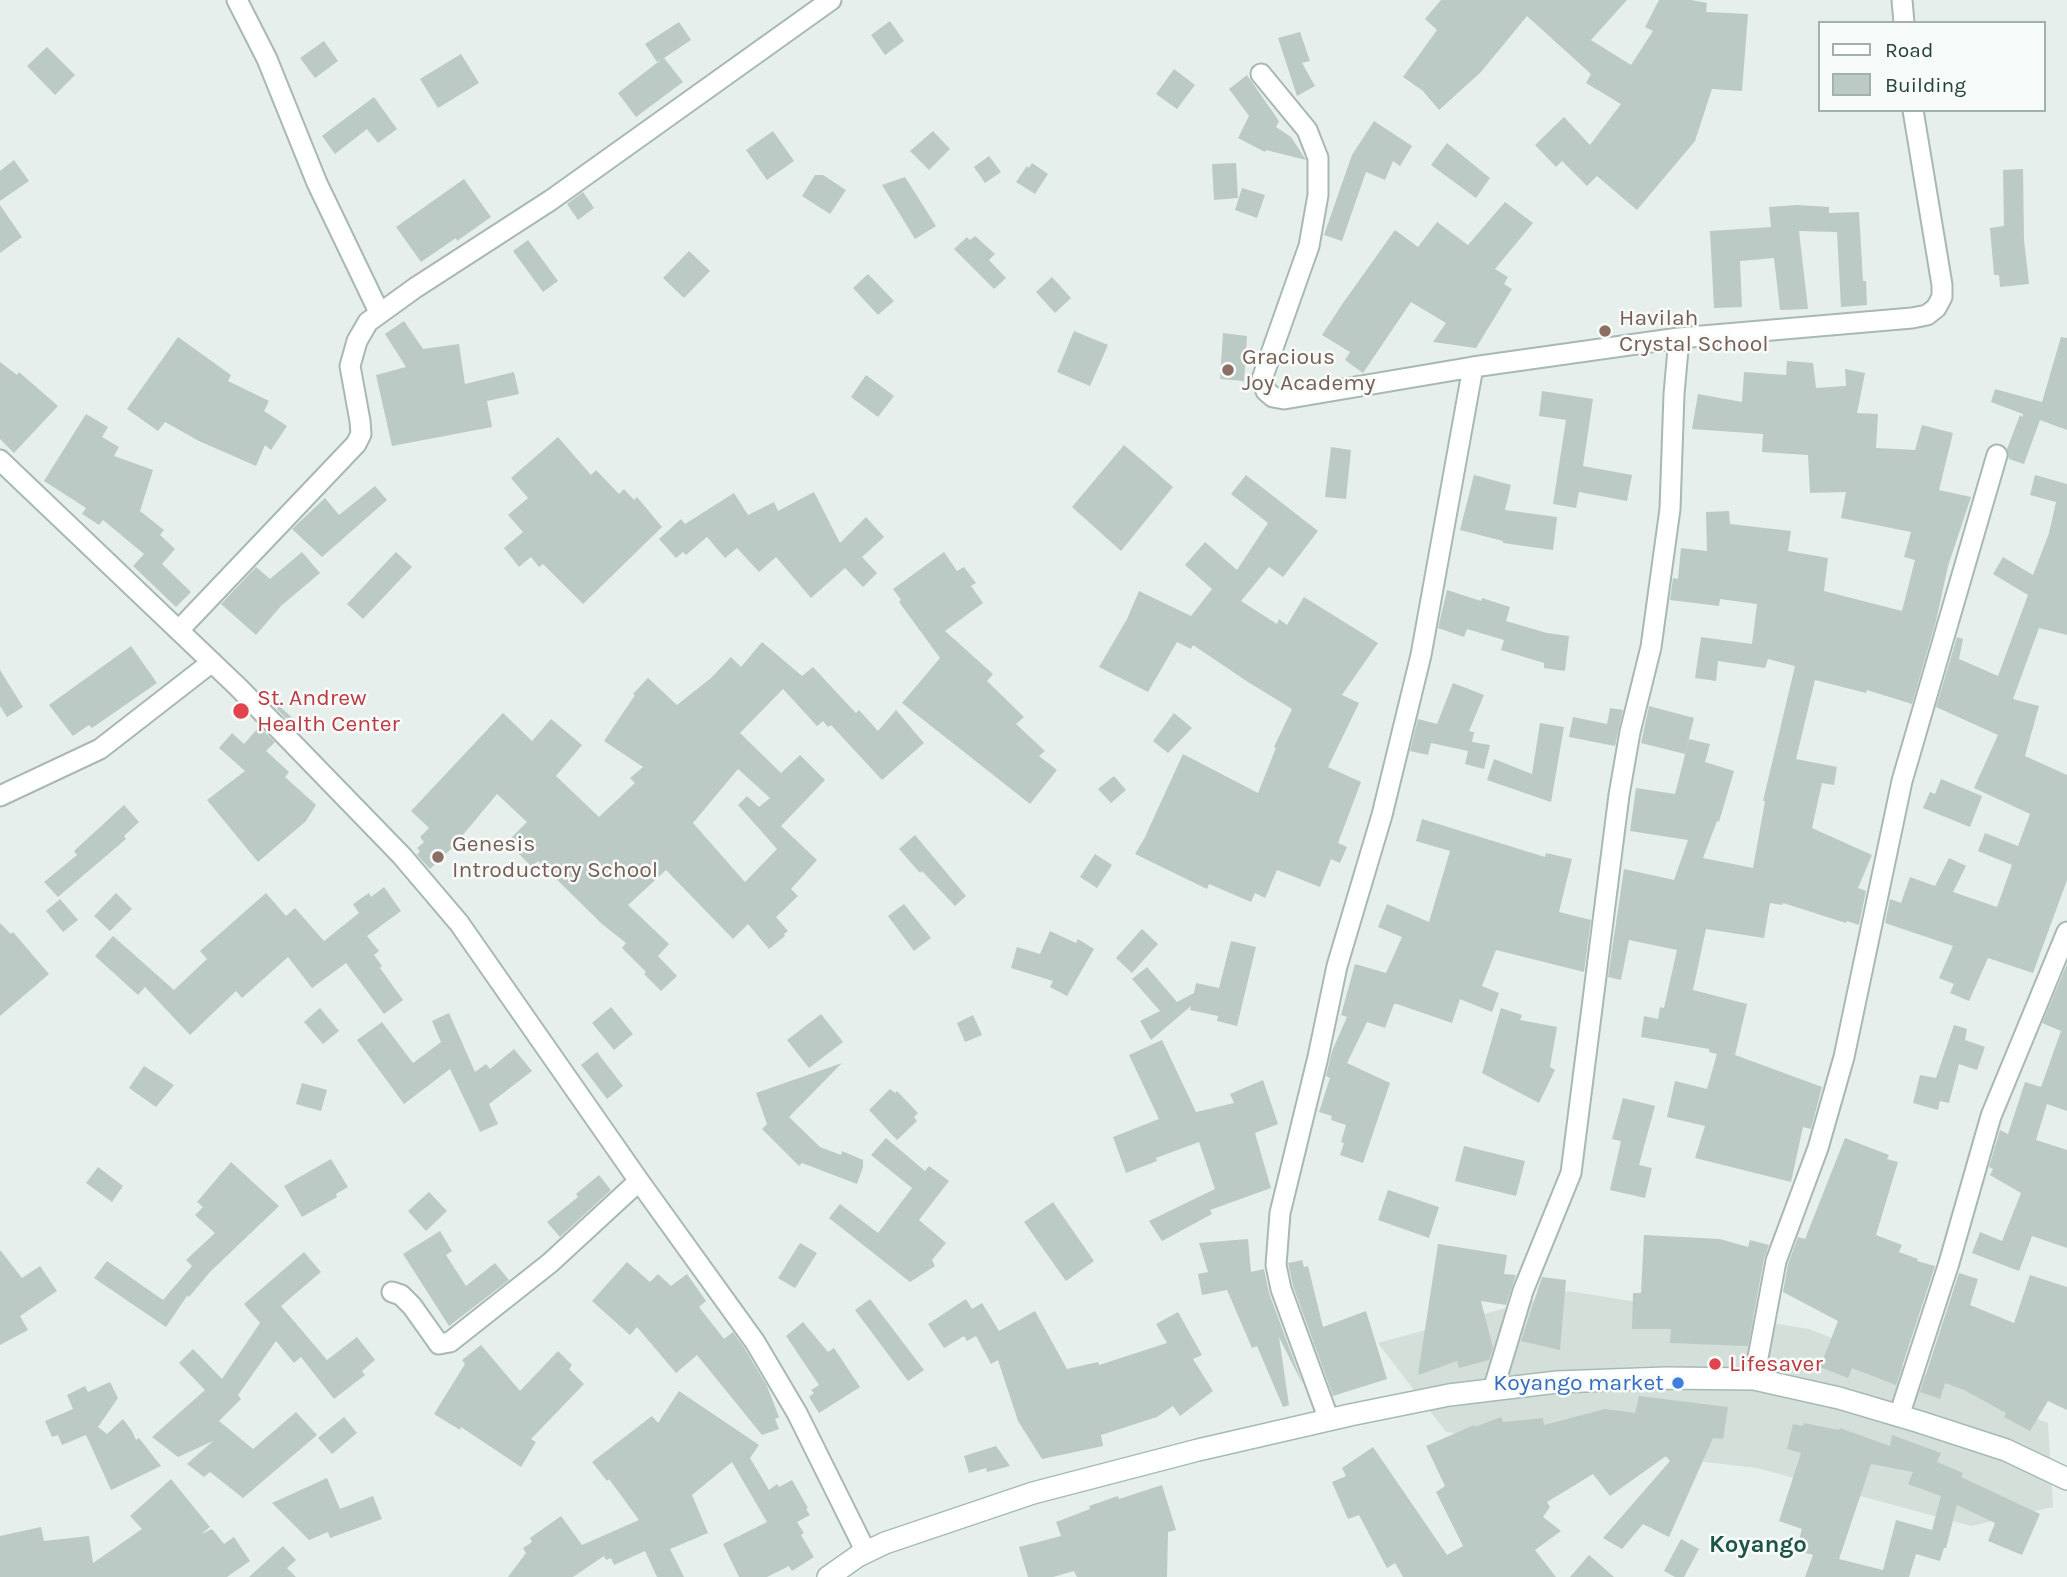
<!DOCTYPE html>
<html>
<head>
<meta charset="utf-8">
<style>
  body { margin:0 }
  #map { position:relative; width:2067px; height:1577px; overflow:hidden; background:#e6efeb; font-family:Karla,sans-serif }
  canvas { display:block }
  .legend { position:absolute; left:1818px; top:21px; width:228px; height:91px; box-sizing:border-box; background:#f7fbf9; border:2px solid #a3b1ad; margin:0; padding:9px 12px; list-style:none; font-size:21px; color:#24423a }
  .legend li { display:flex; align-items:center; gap:14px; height:35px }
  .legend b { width:35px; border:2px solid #a3b1ad }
</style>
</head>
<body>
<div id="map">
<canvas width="2067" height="1577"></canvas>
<ul class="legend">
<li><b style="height:9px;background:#fff"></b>Road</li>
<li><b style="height:19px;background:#bbcac4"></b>Building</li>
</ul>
</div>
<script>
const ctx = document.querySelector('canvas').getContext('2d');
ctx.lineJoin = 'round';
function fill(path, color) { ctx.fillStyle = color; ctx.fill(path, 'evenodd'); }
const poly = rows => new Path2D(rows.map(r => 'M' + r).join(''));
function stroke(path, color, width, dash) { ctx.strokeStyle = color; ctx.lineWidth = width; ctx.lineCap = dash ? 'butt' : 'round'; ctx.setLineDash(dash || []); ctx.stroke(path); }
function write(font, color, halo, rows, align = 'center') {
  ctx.font = font + ' Karla,sans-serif'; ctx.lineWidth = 5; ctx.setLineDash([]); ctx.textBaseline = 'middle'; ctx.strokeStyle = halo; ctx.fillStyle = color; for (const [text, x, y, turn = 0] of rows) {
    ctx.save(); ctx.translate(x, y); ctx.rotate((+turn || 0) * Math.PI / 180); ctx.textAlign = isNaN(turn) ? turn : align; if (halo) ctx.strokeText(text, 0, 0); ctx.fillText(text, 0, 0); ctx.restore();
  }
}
const built = poly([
  [1568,1291,1809,1329,2048,1423,2053,1507,1971,1526,1757,1468,1446,1432,1378,1343]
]);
const building = poly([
  [1441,0,1627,0,1591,40,1631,65,1653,31,1645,27,1659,0,1691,0,1707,3,1706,12,1748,14,1742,91,1712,89,1695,141,1637,210,1597,176,1587,186,1562,161,1556,167,1535,145,1564,117,1590,145,1621,104,1586,83,1591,74,1527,16,1481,72,1439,110,1423,91,1403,77,1437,30,1425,19],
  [890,21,904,41,885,55,871,35],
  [679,22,691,40,664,58,683,82,636,117,618,93,662,59,657,62,645,44],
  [1300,32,1310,61,1302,63,1315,86,1297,96,1278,38],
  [324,41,338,61,315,78,300,58],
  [47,47,75,75,55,95,27,66],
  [461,54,479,83,438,108,420,79],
  [1174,69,1195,85,1177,109,1156,94],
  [1247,75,1279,121,1276,127,1291,137,1306,160,1266,150,1265,152,1238,138,1249,116,1229,89],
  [374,97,397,129,378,143,367,129,335,154,322,136],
  [1374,121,1412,146,1400,166,1393,161,1385,180,1366,172,1342,241,1324,235,1352,155],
  [773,131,794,161,767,180,746,150],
  [933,131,950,149,929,170,910,151],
  [1447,143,1490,178,1476,198,1431,165],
  [989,156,1001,172,985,183,974,167],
  [14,160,29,181,0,201,0,171],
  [1032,163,1048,174,1035,194,1016,182,1027,166,1029,168],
  [1236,163,1238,198,1214,200,1212,164],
  [2023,169,2024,240,2029,284,2000,287,1999,275,1994,275,1990,228,2004,226,2003,170],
  [815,175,823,175,846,190,830,214,802,196],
  [905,177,936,226,915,239,882,185],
  [464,179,491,217,457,241,456,238,421,262,396,227],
  [1242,188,1265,195,1257,218,1235,210],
  [583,192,594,208,578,220,567,204],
  [1505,202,1533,223,1495,269,1508,277,1504,284,1512,289,1476,348,1433,342,1446,323,1411,302,1363,373,1345,360,1350,352,1322,335,1343,303,1395,230,1418,247,1437,222,1468,245],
  [0,205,22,237,0,253],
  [1797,205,1829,207,1829,213,1859,212,1863,281,1866,281,1867,305,1841,307,1837,232,1799,231,1808,309,1780,310,1774,258,1740,261,1742,307,1714,308,1710,231,1771,227,1769,207],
  [975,236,995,254,989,260,1006,278,994,289,954,249,967,237,970,240],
  [528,240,558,281,543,292,513,251],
  [689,251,710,271,684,298,663,278],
  [868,274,894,301,878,315,853,288],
  [1052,277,1071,298,1055,313,1036,292],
  [404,321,423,349,459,344,465,384,514,372,519,394,487,401,492,427,392,446,376,375,406,367,385,334],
  [1074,331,1108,345,1090,386,1057,372],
  [1223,333,1247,336,1244,381,1220,379],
  [178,337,231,375,228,381,269,401,264,411,287,426,271,450,265,445,256,466,199,441,165,422,158,431,127,409],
  [2061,337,2067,338,2067,430,2040,420,2024,464,2009,459,2007,449,2020,415,2023,417,2023,414,1991,402,1995,389,2042,402],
  [1787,361,1813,363,1816,388,1846,386,1845,369,1865,373,1857,413,1878,414,1876,448,1915,450,1922,425,1953,433,1939,490,1971,497,1948,566,1936,621,1912,704,1867,690,1866,693,1815,680,1796,759,1837,767,1834,785,1822,783,1812,828,1872,855,1858,888,1866,891,1859,925,1847,921,1846,923,1783,903,1782,905,1770,903,1764,938,1706,929,1693,990,1747,1004,1735,1055,1822,1087,1811,1129,1803,1127,1791,1182,1695,1158,1705,1126,1667,1117,1675,1081,1707,1089,1717,1054,1709,1052,1709,1049,1641,1037,1644,1016,1658,1019,1660,1007,1664,1008,1677,950,1629,940,1621,980,1608,977,1624,869,1674,880,1688,840,1630,831,1636,788,1675,794,1689,739,1710,744,1705,762,1734,771,1719,822,1717,821,1703,858,1753,868,1765,801,1763,801,1795,666,1768,659,1765,668,1718,661,1716,681,1695,678,1701,637,1752,644,1757,604,1720,599,1719,606,1670,600,1673,578,1678,579,1681,548,1707,551,1706,512,1729,511,1730,524,1791,531,1788,551,1828,558,1824,591,1902,611,1915,560,1904,557,1911,532,1841,518,1846,492,1810,493,1808,455,1762,452,1763,434,1692,429,1698,394,1742,402,1744,372,1786,375],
  [0,362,17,375,19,372,58,406,14,453,0,439],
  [866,375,894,396,878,417,851,397],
  [1542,391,1593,399,1583,466,1632,475,1627,501,1579,492,1576,508,1553,504,1566,420,1539,416],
  [86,414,108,427,102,437,119,447,114,456,153,470,140,511,164,530,160,535,175,549,162,564,191,592,176,607,133,566,144,554,103,520,99,525,82,514,86,508,44,481],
  [558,437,591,475,596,470,619,494,624,489,634,500,637,497,662,527,583,604,543,564,539,567,531,557,519,567,504,548,523,532,508,515,528,498,511,478],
  [1124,445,1173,487,1121,551,1072,507],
  [1331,447,1351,450,1346,499,1325,497],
  [1246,475,1318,531,1283,577,1269,567,1241,601,1277,624,1279,619,1287,625,1304,597,1378,643,1342,695,1359,703,1328,767,1361,782,1338,843,1347,847,1340,863,1331,859,1320,887,1277,870,1265,898,1255,893,1251,902,1209,884,1207,889,1135,854,1144,839,1183,754,1258,793,1276,748,1274,747,1292,709,1248,682,1193,645,1191,649,1177,642,1148,692,1099,667,1127,619,1139,591,1191,616,1212,589,1185,565,1205,542,1237,570,1268,523,1231,494],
  [1474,475,1511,485,1505,510,1557,517,1553,550,1503,543,1503,541,1460,530],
  [2035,475,2067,484,2067,635,2039,628,2013,699,2039,706,2025,756,2067,775,2067,880,2033,973,1988,958,1969,1001,1950,993,1954,984,1939,978,1953,946,1885,923,1890,899,1901,903,1910,877,1935,886,1949,858,1966,866,1953,892,1997,907,2012,865,1978,851,1985,833,2018,846,2030,814,1974,788,1998,735,1936,707,1957,637,1963,639,1959,659,1998,676,2028,595,1993,574,2003,557,2033,575,2049,533,2056,502,2030,495],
  [375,486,387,500,322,557,292,529,325,498,339,515],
  [814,492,840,543,866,517,884,537,862,557,877,573,863,587,845,568,811,598,776,557,759,572,737,548,725,558,707,537,686,555,683,552,676,558,659,539,681,519,685,524,734,493,748,515,774,502,778,511],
  [302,552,320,573,281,606,256,635,221,604,256,567,270,579],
  [396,552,412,567,363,619,347,604],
  [944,552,957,571,964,567,976,583,971,586,983,603,945,631,993,674,987,681,1024,717,1016,724,1045,751,1039,756,1057,770,1030,804,902,703,940,658,899,602,901,600,893,589],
  [1447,590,1481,601,1482,598,1510,607,1506,621,1547,633,1569,636,1565,671,1544,668,1544,663,1501,650,1504,640,1467,629,1464,637,1438,628],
  [762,642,802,676,813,667,852,709,856,713,859,710,878,731,896,710,924,743,882,780,831,725,828,727,823,721,817,726,783,689,740,733,781,773,800,755,825,780,781,826,817,860,791,889,798,896,776,917,788,931,784,934,785,936,769,949,748,924,733,939,666,870,628,905,669,944,658,956,677,976,661,991,644,974,646,972,622,948,626,943,602,924,538,861,532,867,507,842,527,822,497,794,452,848,430,869,417,855,420,851,417,848,424,842,420,837,429,828,411,811,503,713,532,741,551,719,582,745,556,776,599,817,635,783,630,778,643,767,604,741,635,695,633,694,648,678,677,705,711,678,731,657,741,667],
  [738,769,770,798,759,807,747,796,738,805,777,849,745,882,693,823],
  [131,646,157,683,92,728,89,725,73,736,49,705],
  [0,670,23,707,7,717,0,706],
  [1453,683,1484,695,1469,731,1474,732,1472,742,1490,745,1484,769,1465,764,1468,751,1431,743,1428,755,1410,751,1418,719,1437,724],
  [278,705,296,721,292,725,276,708],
  [1649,706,1694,718,1685,754,1641,743],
  [1610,708,1623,710,1615,746,1569,737,1573,717,1607,724],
  [1174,713,1192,728,1168,753,1153,741],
  [1540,723,1564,727,1551,802,1487,780,1494,759,1532,774],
  [259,727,275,742,266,751,289,772,285,777,316,805,306,821,258,862,207,800,245,771,219,748,232,733,244,744],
  [1114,776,1126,790,1111,803,1098,789],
  [1941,779,1982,796,1970,827,1923,808,1930,792,1935,794],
  [124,805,139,822,124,836,126,839,58,897,44,882,77,855,74,851],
  [1422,819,1545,857,1546,853,1572,859,1559,912,1591,920,1584,972,1496,950,1482,986,1499,993,1492,1012,1460,999,1452,1023,1397,1004,1394,1004,1385,1028,1367,1022,1347,1063,1390,1083,1363,1163,1340,1155,1344,1143,1341,1142,1346,1125,1331,1120,1332,1116,1319,1112,1330,1078,1326,1076,1332,1051,1347,1017,1341,1015,1355,964,1386,973,1402,937,1378,927,1387,904,1429,922,1450,851,1416,841],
  [915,835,966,896,955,906,922,871,920,873,899,849],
  [1095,854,1112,865,1097,888,1080,877],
  [384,887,401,911,367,936,379,951,374,955,382,966,380,968,403,1000,384,1014,346,963,312,988,288,957,242,998,236,991,190,1035,145,987,138,995,95,956,113,936,174,990,207,959,200,951,266,893,286,916,295,908,324,941,359,913,353,904,369,893,371,897],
  [116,893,132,909,110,931,94,916],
  [60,899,78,920,63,932,46,911],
  [904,904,931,938,914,951,888,916],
  [0,923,11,934,13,932,49,974,0,1016],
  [1142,929,1158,944,1132,973,1116,958],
  [1050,931,1076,943,1078,939,1094,949,1067,996,1050,987,1053,981,1011,968,1017,947,1040,954],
  [1231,941,1256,947,1237,1026,1217,1021,1218,1016,1190,1010,1191,1006,1151,1040,1140,1021,1160,1011,1132,979,1147,967,1177,1002,1194,993,1196,983,1219,988],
  [2067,964,2067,1111,2047,1104,2036,1140,2067,1150,2067,1248,2032,1236,2019,1271,1972,1253,1980,1232,2002,1241,2021,1193,1990,1175,1993,1169,1989,1167,2000,1130,2008,1134,2025,1082,2041,1087,2061,1031,2042,1023],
  [611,1007,633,1034,614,1050,592,1023],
  [320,1008,339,1031,323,1044,304,1022],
  [1501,1008,1522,1015,1520,1020,1557,1027,1550,1067,1555,1070,1539,1103,1482,1073],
  [449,1013,475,1072,486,1064,490,1069,514,1049,532,1071,489,1104,498,1124,480,1132,450,1069,404,1104,357,1040,382,1022,413,1063,441,1042,432,1021],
  [821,1014,843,1042,809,1068,787,1040],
  [973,1015,982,1035,965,1042,957,1023],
  [1954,1025,1967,1029,1965,1040,1985,1047,1977,1070,1959,1064,1949,1103,1940,1101,1938,1110,1913,1103,1920,1075,1936,1078],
  [1162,1040,1196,1112,1234,1103,1230,1094,1263,1080,1278,1124,1255,1133,1271,1188,1210,1210,1212,1214,1162,1241,1149,1221,1215,1189,1199,1142,1156,1158,1157,1161,1126,1173,1113,1137,1159,1119,1129,1055],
  [597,1052,623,1086,607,1099,581,1065],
  [842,1063,789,1117,820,1147,841,1155,842,1151,863,1160,863,1167,857,1184,802,1163,799,1166,762,1129,767,1124,756,1093],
  [144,1066,174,1085,156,1107,129,1088],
  [302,1083,327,1090,321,1111,296,1104],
  [890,1089,895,1093,897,1091,918,1113,914,1117,917,1121,897,1140,869,1110],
  [1623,1098,1655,1106,1639,1165,1652,1168,1645,1198,1610,1190,1621,1141,1612,1139],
  [886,1138,925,1171,929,1166,949,1181,919,1220,946,1243,932,1260,935,1266,910,1282,829,1218,840,1204,878,1233,912,1188,871,1155],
  [1845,1138,1889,1155,1887,1159,1898,1162,1876,1235,1902,1245,1899,1252,1918,1259,1917,1261,1935,1266,1896,1385,1852,1368,1848,1378,1820,1367,1838,1321,1783,1292,1788,1264,1798,1237,1805,1239],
  [1464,1146,1525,1161,1516,1196,1455,1181],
  [331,1159,348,1187,336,1194,337,1197,302,1217,284,1186],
  [231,1162,279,1206,210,1272,189,1297,187,1296,166,1327,94,1278,107,1261,163,1300,192,1266,186,1260,215,1233,195,1215,203,1207,197,1202],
  [98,1167,123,1186,112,1202,86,1183],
  [599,1175,611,1190,560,1237,547,1222,578,1197,576,1194],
  [1388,1190,1439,1207,1429,1238,1378,1220],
  [429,1192,447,1211,426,1231,408,1211],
  [1053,1202,1094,1261,1066,1281,1024,1222],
  [440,1231,452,1251,446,1255,466,1286,495,1263,509,1280,449,1326,403,1254],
  [1644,1235,1720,1239,1748,1247,1750,1240,1769,1245,1764,1259,1748,1346,1670,1343,1671,1329,1632,1329,1633,1293,1641,1293],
  [1248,1239,1251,1272,1264,1269,1269,1293,1303,1385,1279,1337,1289,1405,1283,1407,1257,1346,1252,1348,1227,1290,1202,1295,1198,1274,1208,1272,1199,1243],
  [800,1243,817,1253,795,1288,778,1278],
  [1438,1244,1507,1255,1504,1274,1516,1275,1506,1305,1481,1301,1493,1348,1489,1360,1459,1368,1457,1361,1418,1375],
  [0,1250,22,1278,40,1266,57,1291,20,1316,28,1330,0,1345],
  [304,1252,321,1272,281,1306,327,1360,357,1337,375,1360,362,1371,365,1375,334,1399,301,1357,294,1363,276,1341,238,1395,241,1399,219,1421,253,1449,296,1412,317,1435,243,1498,210,1472,204,1477,187,1464,213,1441,178,1457,152,1437,205,1390,179,1363,193,1349,222,1379,260,1323,244,1304],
  [1302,1260,1304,1267,1308,1266,1323,1327,1366,1311,1387,1379,1333,1396,1293,1286,1288,1263],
  [627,1262,650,1282,658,1274,671,1286,687,1274,706,1301,699,1307,724,1339,733,1332,745,1349,767,1386,779,1417,775,1419,779,1429,762,1435,697,1355,676,1373,637,1327,630,1335,592,1301],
  [1959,1273,1978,1279,1970,1305,2014,1323,2030,1275,2067,1287,2067,1410,2048,1401,2030,1431,2004,1417,2006,1413,1964,1390,1945,1383,1940,1399,1920,1392],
  [1542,1277,1566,1280,1560,1350,1521,1341],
  [870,1299,924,1370,908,1381,855,1310],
  [966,1299,972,1309,982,1303,999,1331,1035,1311,1067,1369,1098,1362,1099,1365,1167,1343,1156,1324,1178,1312,1202,1355,1193,1359,1213,1391,1180,1416,1173,1406,1157,1417,1101,1435,1103,1446,1042,1459,1018,1421,998,1360,991,1364,976,1336,967,1341,964,1336,944,1348,928,1324],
  [803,1322,828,1352,834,1348,860,1387,819,1413,809,1397,814,1393,811,1390,819,1385,786,1336],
  [481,1345,520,1391,558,1351,572,1365,569,1369,584,1384,531,1439,536,1442,521,1467,461,1427,460,1430,434,1414,465,1364,462,1360],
  [110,1382,118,1398,98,1427,107,1434,123,1419,132,1431,136,1440,139,1438,161,1466,111,1490,86,1435,62,1445,58,1435,52,1437,45,1421,73,1409,67,1395,85,1386,88,1392],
  [679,1391,759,1445,750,1458,769,1490,777,1484,779,1487,792,1480,808,1508,806,1509,810,1515,797,1522,804,1533,801,1535,814,1557,792,1571,789,1566,767,1577,739,1577,723,1544,767,1522,732,1462,692,1495,708,1533,670,1549,684,1577,657,1577,645,1551,614,1565,611,1558,606,1560,604,1556,573,1577,508,1577,526,1553,523,1548,532,1542,530,1538,561,1516,582,1545,639,1520,609,1479,607,1481,592,1462,652,1416,658,1423],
  [1639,1396,1728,1407,1723,1439,1713,1438,1669,1537,1643,1524,1622,1549,1603,1538,1670,1461,1666,1456,1610,1496,1593,1474,1547,1502,1550,1507,1543,1517,1561,1531,1535,1550,1556,1577,1403,1577,1395,1563,1387,1568,1359,1515,1348,1519,1332,1482,1346,1476,1342,1468,1373,1447,1447,1555,1463,1546,1436,1492,1445,1486,1426,1446,1474,1425,1475,1427,1501,1417,1503,1422,1543,1418,1544,1425,1605,1409,1635,1413],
  [344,1417,357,1433,332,1454,318,1438],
  [1804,1423,1839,1430,1840,1428,1890,1446,1892,1435,1941,1453,1937,1462,1963,1473,1961,1477,2040,1514,2022,1555,1988,1541,1995,1523,1957,1505,1946,1548,1944,1548,1940,1561,1916,1554,1909,1577,1805,1577,1813,1555,1796,1550,1802,1529,1779,1521,1801,1453,1787,1449,1793,1424,1803,1426],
  [1871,1464,1913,1472,1908,1484,1941,1496,1932,1530,1896,1520,1883,1570,1839,1559],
  [996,1446,1010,1466,987,1472,986,1468,969,1473,964,1456],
  [327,1478,340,1509,373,1496,382,1519,330,1538,328,1532,309,1540,272,1503],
  [171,1479,210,1527,201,1534,212,1529,224,1544,234,1537,250,1561,227,1577,0,1577,0,1536,41,1527,44,1541,89,1536,93,1563,142,1529,130,1516],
  [1162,1485,1176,1530,1168,1532,1167,1577,1077,1577,1074,1571,1053,1577,1028,1577,1019,1547,1061,1536,1056,1522,1090,1509,1089,1506,1118,1496,1119,1499],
  [1681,1539,1699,1549,1684,1577,1675,1577,1664,1571],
  [283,1546,296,1560,287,1568,296,1577,249,1577],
  [1589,1555,1614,1577,1570,1577]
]);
const street = poly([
  [237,0,267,59,317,183,379,312],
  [1902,0,1904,23],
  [1261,74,1307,130,1318,158,1318,195,1309,246,1262,379,1266,391,1273,397,1284,399,1473,367],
  [0,460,238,687,402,856,459,923,639,1181,755,1342,797,1413,866,1552],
  [179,630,356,444,361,434,360,421,350,366,357,341,368,322,415,288,551,200,831,0],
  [0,796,100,749,212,662],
  [392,1292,401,1295,412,1306,439,1344,450,1342,550,1263,639,1181],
  [1754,1379,1776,1261,1818,1148,1844,1057,1902,781,1997,455],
  [1493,1390,1523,1291,1571,1173,1619,795,1630,732,1651,647,1670,509,1674,394,1679,338],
  [1899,1416,1949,1263,1991,1116,2067,932],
  [1329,1420,1281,1289,1276,1265,1280,1213,1318,1057,1337,966,1382,815,1421,655,1473,367,1679,338,1912,318,1927,315,1936,308,1942,297,1942,285,1913,110]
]);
const secondary = poly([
  [828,1577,858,1556,885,1543,1033,1493,1198,1450,1350,1415,1449,1395,1557,1382,1666,1378,1754,1379,1839,1398,1920,1422,2006,1450,2067,1479]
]);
const markers = [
  [1605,331,7,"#8d6e63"],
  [1228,370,7,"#8d6e63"],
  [241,711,9,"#e0444e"],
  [438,857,7,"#8d6e63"],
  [1715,1364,7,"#e0444e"],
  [1678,1383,7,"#3f7fe0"]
];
const educationNames = [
  ["Havilah",1619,318],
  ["Crystal School",1619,344],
  ["Gracious",1242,357],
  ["Joy Academy",1242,383],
  ["Genesis",452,844],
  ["Introductory School",452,870]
];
const healthNames = [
  ["St. Andrew",257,698],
  ["Health Center",257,724],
  ["Lifesaver",1729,1364]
];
const shopNames = [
  ["Koyango market",1664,1383]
];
const neighbourhoodNames = [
  ["Koyango",1758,1545]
];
fill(built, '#d4dfda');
fill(building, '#bbcac4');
stroke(street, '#a8b8b2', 23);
stroke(secondary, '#a4bbb3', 24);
stroke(street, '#fff', 19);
stroke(secondary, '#fff', 21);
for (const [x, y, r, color] of markers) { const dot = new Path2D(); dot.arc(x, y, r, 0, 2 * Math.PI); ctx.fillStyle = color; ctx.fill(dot); stroke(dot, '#f7fbf9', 2.5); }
write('23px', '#785e54', '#f7fbf9', educationNames, 'left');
write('23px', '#be3a42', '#f7fbf9', healthNames, 'left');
write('23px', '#366cbe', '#f7fbf9', shopNames, 'right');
write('bold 24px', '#1f5548', '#f7fbf9', neighbourhoodNames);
</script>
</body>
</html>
